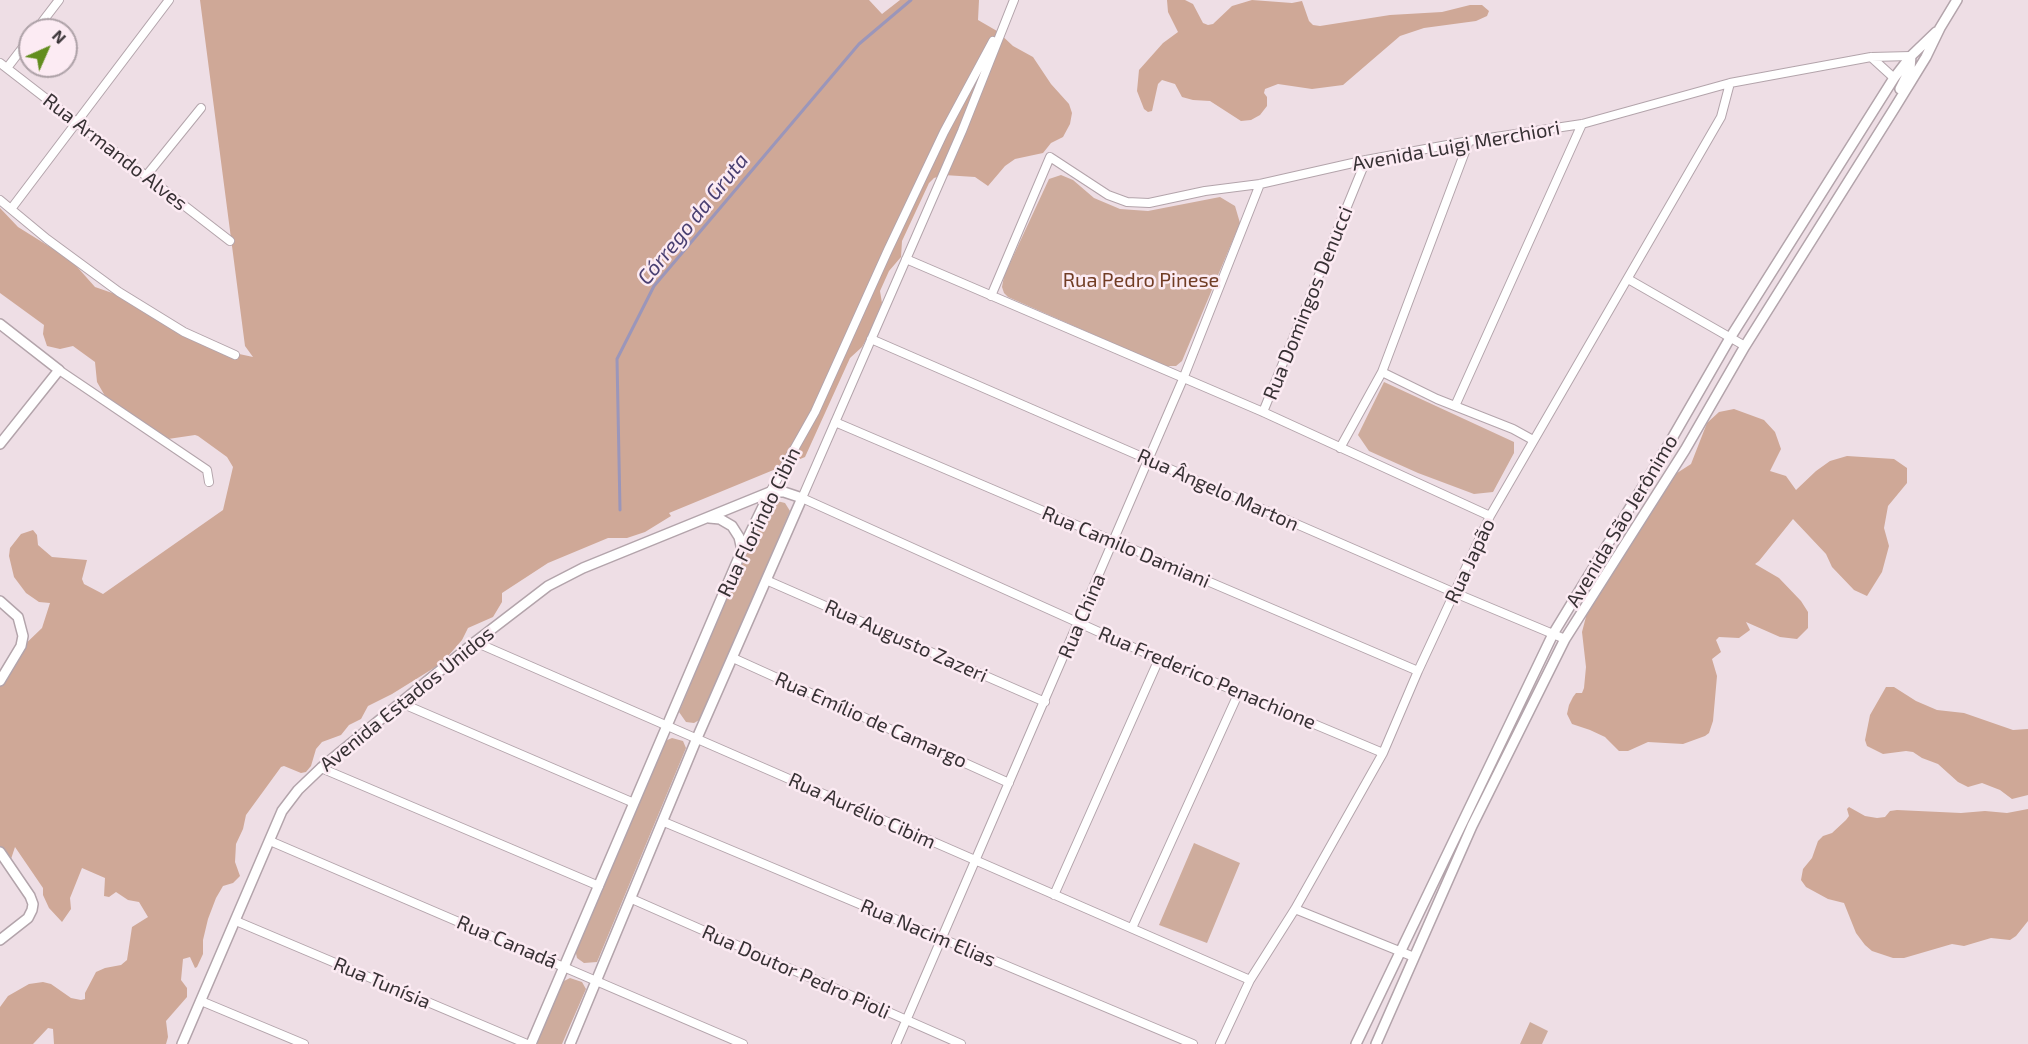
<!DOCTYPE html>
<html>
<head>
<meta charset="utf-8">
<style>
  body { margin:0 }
  #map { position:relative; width:2028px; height:1044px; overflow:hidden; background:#eedee5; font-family:"Exo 2",sans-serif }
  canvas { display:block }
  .north { position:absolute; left:18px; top:18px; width:60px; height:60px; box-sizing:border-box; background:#fcebf3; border:2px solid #ada1a7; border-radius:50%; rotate:45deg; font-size:16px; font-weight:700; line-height:24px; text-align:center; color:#373134 }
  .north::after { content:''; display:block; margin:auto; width:21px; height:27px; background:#628d1e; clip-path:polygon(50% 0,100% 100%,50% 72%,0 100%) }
</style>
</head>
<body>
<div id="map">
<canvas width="2028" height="1044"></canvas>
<div class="north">N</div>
</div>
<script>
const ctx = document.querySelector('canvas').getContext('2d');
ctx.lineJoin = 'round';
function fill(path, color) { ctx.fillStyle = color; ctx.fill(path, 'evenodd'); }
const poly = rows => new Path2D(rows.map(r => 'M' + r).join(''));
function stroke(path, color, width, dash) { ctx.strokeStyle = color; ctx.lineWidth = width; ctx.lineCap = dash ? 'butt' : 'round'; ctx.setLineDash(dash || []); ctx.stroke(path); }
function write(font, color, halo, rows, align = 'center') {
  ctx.font = font + ' "Exo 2",sans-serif'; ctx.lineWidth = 5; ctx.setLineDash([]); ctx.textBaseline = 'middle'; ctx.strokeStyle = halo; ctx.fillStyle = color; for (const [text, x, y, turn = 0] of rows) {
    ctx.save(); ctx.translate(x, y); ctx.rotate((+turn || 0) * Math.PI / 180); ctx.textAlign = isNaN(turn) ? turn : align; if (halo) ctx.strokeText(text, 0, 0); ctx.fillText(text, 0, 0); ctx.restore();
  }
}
const green = poly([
  [1061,175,1073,180,1094,198,1120,209,1148,211,1220,197,1235,206,1240,223,1182,361,1176,366,1165,366,1008,297,1004,293,1002,287,1004,276,1049,179],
  [1384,382,1514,442,1514,453,1493,492,1474,494,1418,473,1369,451,1358,435],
  [773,500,785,503,790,511,701,719,694,723,686,722,679,712,766,504],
  [672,738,683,741,686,748,597,962,584,963,577,958,575,949,665,741],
  [1194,843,1240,863,1207,943,1159,925],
  [570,978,582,982,586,989,562,1044,537,1044,562,982],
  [1530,1022,1548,1031,1542,1044,1520,1044]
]);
const forest = poly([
  [200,0,869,0,882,14,900,0,979,0,978,20,997,31,1013,46,1033,57,1051,84,1069,104,1072,113,1070,124,1063,137,1051,143,1043,153,1015,159,1005,166,988,186,975,177,944,175,934,178,929,183,902,241,901,257,889,271,880,291,882,303,872,329,862,347,850,358,805,457,669,513,671,516,645,532,627,538,608,538,548,563,502,593,502,602,493,617,468,628,462,640,442,663,392,694,368,706,361,719,349,725,341,735,322,742,316,749,311,766,306,772,301,773,284,766,281,767,246,815,243,829,236,844,235,862,240,876,233,883,223,886,216,898,208,919,203,940,203,954,197,967,195,968,190,957,183,959,181,980,187,988,187,997,166,1021,168,1037,166,1044,54,1044,53,1029,48,1028,33,1044,0,1044,0,1007,8,996,29,984,43,982,51,984,71,998,81,1000,85,999,85,993,96,972,105,968,121,965,127,960,132,927,148,917,139,902,128,900,116,892,109,897,104,896,105,878,82,868,70,898,71,909,62,922,49,908,43,895,43,888,15,847,11,859,0,847,0,679,17,652,42,628,50,603,39,602,26,593,14,577,9,556,10,548,21,534,33,530,37,535,38,545,52,557,87,560,82,579,84,584,103,594,223,510,233,467,227,457,198,436,195,435,168,439,109,403,97,382,95,362,73,346,60,349,47,346,43,334,44,325,0,293,0,208,18,227,71,260,95,287,118,295,230,352,253,357,245,346],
  [1167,0,1185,0,1193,4,1203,23,1208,25,1213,24,1232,6,1252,0,1292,3,1302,1,1309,21,1313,25,1320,26,1390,15,1442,12,1470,5,1482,5,1489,11,1487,16,1476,21,1424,28,1400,36,1343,85,1312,89,1278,84,1265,89,1264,93,1267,97,1267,106,1260,115,1251,120,1241,121,1210,101,1193,100,1182,97,1175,84,1162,80,1158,84,1152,111,1148,112,1144,109,1137,91,1139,70,1163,43,1178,32,1168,12],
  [1734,409,1764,420,1775,432,1781,449,1770,471,1786,476,1796,490,1816,471,1830,461,1847,456,1894,459,1907,468,1907,483,1888,506,1884,528,1889,546,1882,572,1867,596,1854,590,1832,567,1826,554,1793,519,1759,561,1755,564,1779,578,1801,601,1808,612,1808,628,1797,639,1780,637,1746,622,1750,630,1739,638,1719,637,1716,640,1721,652,1712,659,1717,676,1713,721,1709,733,1705,736,1683,744,1648,742,1628,751,1619,751,1605,737,1590,730,1572,724,1567,714,1569,705,1573,697,1576,693,1582,693,1584,688,1586,667,1582,632,1589,605,1620,555,1631,545,1638,522,1668,482,1677,473,1691,464,1707,423,1719,412],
  [1886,687,1894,687,1916,701,1937,710,1964,713,2013,730,2028,729,2028,795,2012,799,2000,790,1982,783,1968,787,1958,782,1938,764,1922,758,1913,752,1906,751,1883,754,1867,746,1865,740,1870,715],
  [1849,807,1865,816,1877,818,1885,817,1890,811,1897,810,1961,813,1985,811,2007,813,2028,809,2028,921,2016,936,2010,940,1991,938,1964,946,1952,944,1904,958,1893,958,1872,951,1865,945,1856,933,1844,903,1828,899,1806,887,1801,880,1803,869,1812,858,1818,841,1823,836,1832,833,1846,820,1849,816,1847,809]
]);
const stream = poly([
  [620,510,617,359,654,286,859,44,911,0]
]);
const minor = poly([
  [1014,0,962,131,802,498,1159,659,1383,753],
  [36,30,59,0],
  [1871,57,1894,78],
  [0,63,230,241],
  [7,68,30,38],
  [146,176,201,108],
  [0,200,47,239,119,292,184,332,235,355],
  [11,209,169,0],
  [906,259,1263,412,1490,516],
  [1628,279,1745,346],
  [991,296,1050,157,1108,195,1127,202,1149,203,1205,191,1260,184,1366,160,1469,141,1582,124,1730,83,1871,57,1911,56],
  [871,339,1455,593,1565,639],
  [59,370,207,470,209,482],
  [1382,372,1437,399,1513,429,1533,440],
  [1455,406,1582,124],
  [1263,412,1366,160],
  [835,422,1418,671],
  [1340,448,1382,372,1469,141],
  [770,492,815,412,888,250,944,132,993,41],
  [766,580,1045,702],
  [475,642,1250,980],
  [733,658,1009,783],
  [401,703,634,803],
  [321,768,599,886],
  [664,822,1193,1044],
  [270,841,743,1044],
  [1054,895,1159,659],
  [632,899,961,1044],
  [1295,909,1414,957],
  [236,921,527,1044],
  [1132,928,1239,692],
  [201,1001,304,1044],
  [896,1044,1183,379,1260,184],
  [1220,1044,1250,980,1295,909,1383,753,1418,671,1490,516,1721,117,1730,83]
]);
const tertiary = poly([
  [1900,89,1910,69,1911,56],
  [0,324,59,370,0,444],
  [709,518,720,519,732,526,739,537,742,550],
  [0,601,18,617,23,636,21,646,0,681],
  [0,852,30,896,33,904,32,910,28,918,0,940],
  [182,1044,282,811,298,790,321,768,475,642,548,586,583,568,770,492,784,492,802,498,697,738,570,1044],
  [531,1044,742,550,770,492],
  [1356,1044,1553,634,1670,442,1730,338,1894,78,1911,56,1936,32],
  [1376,1044,1472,826,1565,639,1685,450,1745,346,1894,109,1926,57,1940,28,1957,0]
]);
const streetNames = [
  ["Avenida Luigi Merchiori",1456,146,-10],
  ["Rua Armando Alves",115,152,38],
  ["Rua Domingos Denucci",1308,303,-68],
  ["Rua Ângelo Marton",1218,490,24],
  ["Avenida São Jerônimo",1622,521,-59],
  ["Rua Florindo Cibin",759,522,-64],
  ["Rua Camilo Damiani",1126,547,23],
  ["Rua Japão",1470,561,-65],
  ["Rua China",1082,616,-67],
  ["Rua Augusto Zazeri",906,641,24],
  ["Rua Frederico Penachione",1207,678,23],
  ["Avenida Estados Unidos",407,699,-39],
  ["Rua Emílio de Camargo",871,720,24],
  ["Rua Aurélio Cibim",862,811,24],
  ["Rua Nacim Elias",928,933,23],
  ["Rua Canadá",507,942,23],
  ["Rua Doutor Pedro Pioli",796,972,24],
  ["Rua Tunísia",382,983,23]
];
const parkNames = [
  ["Rua Pedro Pinese",1141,280]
];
const waterNames = [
  ["Córrego da Gruta",693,219,-51]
];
fill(green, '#ceac9d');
fill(forest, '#cfa897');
stroke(stream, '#9b96ba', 3);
stroke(minor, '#b3a4ab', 10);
stroke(tertiary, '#b3a4ab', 12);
stroke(minor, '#fff', 8);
stroke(tertiary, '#fff', 9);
write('20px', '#373134', '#fcebf3', streetNames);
write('20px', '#713d25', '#fcebf3', parkNames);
write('italic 21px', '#4a4072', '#fcebf3', waterNames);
</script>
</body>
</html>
